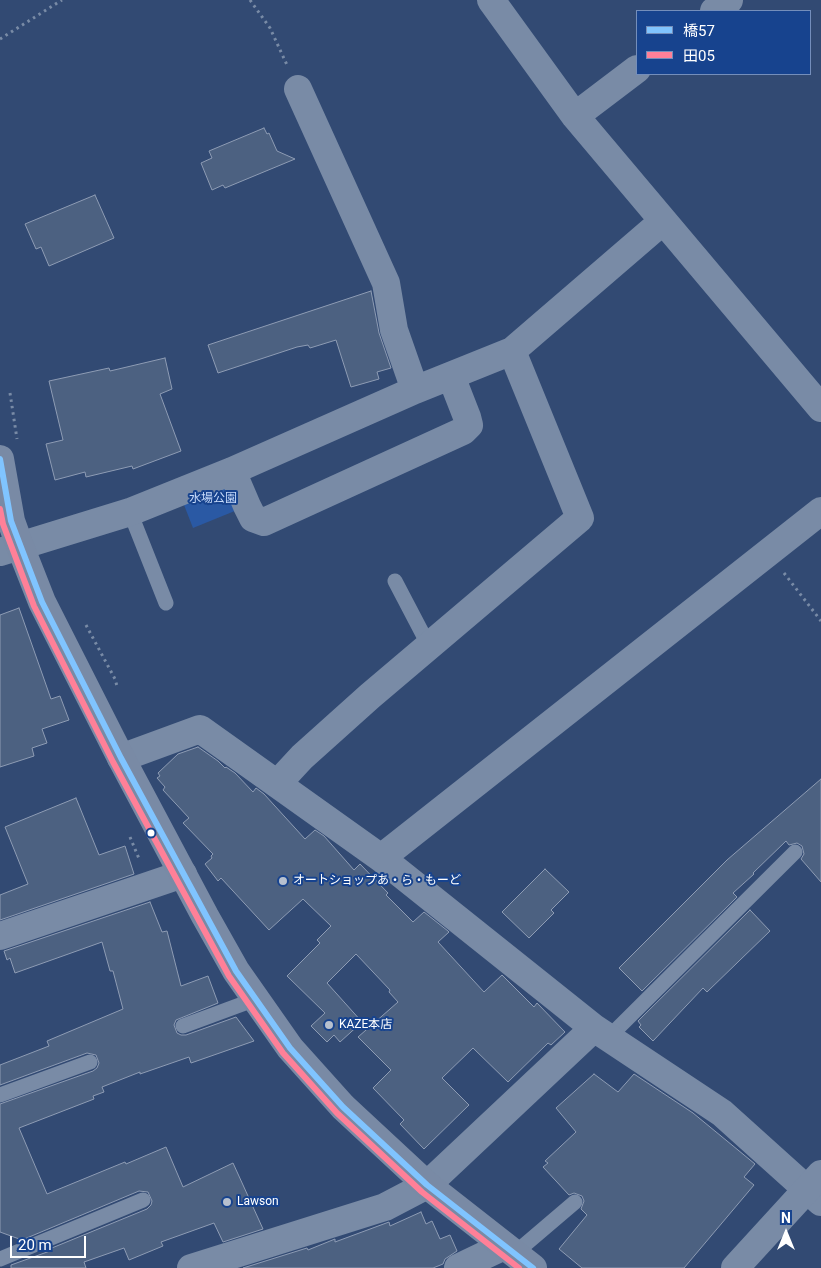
<!DOCTYPE html>
<html>
<head>
<meta charset="utf-8">
<style>
  body { margin:0 }
  #map { position:relative; width:821px; height:1268px; overflow:hidden; background:#324a73; font-family:Roboto,"Noto Sans JP",sans-serif }
  canvas { display:block }
  .legend { position:absolute; left:636px; top:10px; width:175px; height:65px; box-sizing:border-box; background:#17438e; border:1px solid #748ebb; margin:0; padding:6px 9px; list-style:none; font-size:15px; color:#fff }
  .legend li { display:flex; align-items:center; gap:10px; height:25px }
  .legend b { width:25px; border:1px solid #748ebb }
  .north { position:absolute; left:761px; top:1208px; width:50px; height:50px; -webkit-text-stroke:4px #17438e; paint-order:stroke; rotate:0deg; font-size:14px; font-weight:700; line-height:20px; text-align:center; color:#fff }
  .north::after { content:''; display:block; margin:auto; width:18px; height:22px; background:#fff; clip-path:polygon(50% 0,100% 100%,50% 72%,0 100%) }
  .scale { position:absolute; left:10px; top:1236px; width:76px; height:22px; box-sizing:border-box; border:2px solid #fff; border-top:0; padding-left:6px; font-size:15px; line-height:18px; white-space:nowrap; color:#fff; -webkit-text-stroke:4px #17438e; paint-order:stroke }
</style>
</head>
<body>
<div id="map">
<canvas width="821" height="1268"></canvas>
<ul class="legend">
<li><b style="height:6px;background:#80c4ff"></b>橋57</li>
<li><b style="height:6px;background:#ff8098"></b>田05</li>
</ul>
<div class="north">N</div>
<div class="scale">20 m</div>
</div>
<script>
const ctx = document.querySelector('canvas').getContext('2d');
ctx.lineJoin = 'round';
function fill(path, color) { ctx.fillStyle = color; ctx.fill(path, 'evenodd'); }
const poly = rows => new Path2D(rows.map(r => 'M' + r).join(''));
function stroke(path, color, width, dash) { ctx.strokeStyle = color; ctx.lineWidth = width; ctx.lineCap = dash ? 'butt' : 'round'; ctx.setLineDash(dash || []); ctx.stroke(path); }
function write(font, color, halo, rows, align = 'center') {
  ctx.font = font + ' Roboto,"Noto Sans JP",sans-serif'; ctx.lineWidth = 4; ctx.setLineDash([]); ctx.textBaseline = 'middle'; ctx.strokeStyle = halo; ctx.fillStyle = color; for (const [text, x, y, turn = 0] of rows) {
    ctx.save(); ctx.translate(x, y); ctx.rotate((+turn || 0) * Math.PI / 180); ctx.textAlign = isNaN(turn) ? turn : align; if (halo) ctx.strokeText(text, 0, 0); ctx.fillText(text, 0, 0); ctx.restore();
  }
}
const green = poly([
  [232,471,247,506,193,528,179,492]
]);
const building = poly([
  [264,128,267,134,269,133,277,151,295,159,225,188,223,185,212,190,201,163,212,158,209,151,264,128],
  [95,195,114,238,49,266,41,247,36,249,25,224,95,195],
  [371,291,379,333,391,368,377,372,379,379,351,387,336,340,310,348,308,345,297,347,218,373,208,345,371,291],
  [165,358,172,389,160,394,181,451,133,469,132,466,86,477,85,472,55,480,46,444,63,440,49,381,109,368,110,371,165,358],
  [19,608,51,699,60,696,69,720,42,729,47,743,32,748,34,756,0,767,0,615,19,608],
  [198,747,218,761,225,768,226,767,235,773,253,792,256,788,264,794,305,839,315,830,324,836,354,870,360,864,388,893,386,895,413,922,424,912,448,931,449,932,438,942,484,992,502,975,534,1007,537,1003,565,1032,551,1045,548,1043,508,1082,473,1048,442,1078,469,1105,424,1149,400,1124,404,1120,373,1088,391,1070,358,1037,398,1002,389,992,390,990,356,954,327,983,362,1022,340,1042,334,1035,327,1042,311,1026,325,1013,287,976,320,943,317,940,331,926,303,899,269,930,221,878,218,881,205,864,212,858,211,856,213,854,183,823,189,818,163,790,165,787,157,778,160,776,158,773,178,754,198,747],
  [821,779,821,882,801,859,804,854,802,846,797,843,789,845,786,841,753,873,754,874,733,893,737,897,642,991,619,968,727,860,821,779],
  [76,798,99,855,125,846,134,874,0,920,0,895,28,884,5,827,76,798],
  [545,869,569,892,551,910,554,913,529,938,502,912,545,869],
  [150,902,162,932,167,931,181,986,208,976,218,1003,176,1020,174,1025,177,1033,181,1035,186,1035,236,1017,254,1041,191,1063,189,1057,140,1074,140,1072,102,1087,104,1092,93,1096,94,1099,19,1128,47,1194,125,1162,126,1164,166,1147,183,1187,233,1163,263,1229,223,1242,214,1223,161,1242,163,1246,129,1260,124,1248,84,1262,86,1268,11,1268,11,1265,50,1251,47,1250,147,1209,151,1205,152,1201,148,1192,139,1191,22,1240,0,1232,0,1104,93,1071,97,1068,99,1063,96,1055,87,1053,0,1085,0,1065,49,1046,47,1041,123,1009,113,971,110,971,102,942,15,973,10,958,7,960,4,951,150,902],
  [750,910,770,931,707,992,703,988,653,1041,639,1027,641,1025,638,1021,750,910],
  [594,1074,618,1092,634,1074,693,1113,755,1164,744,1177,754,1185,684,1268,582,1268,559,1249,587,1215,581,1209,584,1201,582,1196,574,1193,569,1195,543,1167,548,1163,545,1161,576,1132,556,1108,594,1074],
  [421,1212,426,1224,432,1221,440,1239,450,1235,457,1251,445,1259,443,1264,433,1268,243,1268,307,1248,308,1250,335,1239,335,1242,389,1222,390,1226,421,1212]
]);
const path = poly([
  [250,0,270,28,287,65],
  [0,39,62,0],
  [10,393,17,439],
  [784,573,821,621],
  [86,625,115,679,117,686],
  [130,837,140,861]
]);
const service = poly([
  [130,512,166,603],
  [395,581,429,646],
  [183,1026,256,999],
  [608,1038,795,852],
  [0,1095,90,1062],
  [514,1254,575,1202],
  [0,1259,143,1200]
]);
const minor = poly([
  [491,0,575,116,821,408],
  [714,11,729,0],
  [298,89,386,283,394,330,415,390],
  [575,116,637,69],
  [232,471,247,506,253,518,264,522,463,431,469,425,467,417,451,376],
  [0,552,130,512,232,471,415,390,512,351,663,221],
  [121,758,200,729,381,858,594,1028,722,1113,821,1202],
  [277,784,302,757,370,696,580,518,512,351],
  [381,858,821,511],
  [0,936,183,874],
  [191,1268,385,1207,427,1185,594,1028],
  [458,1268,504,1246]
]);
const tertiary = poly([
  [735,1268,821,1174]
]);
const primary = poly([
  [0,459,11,521,20,546,42,602,121,758,205,916,236,971,290,1048,343,1107,427,1185,533,1268]
]);
const bus1 = poly([
  [0,459,11,521,42,602,121,758,236,971,290,1048,343,1107,427,1185,533,1268]
]);
const bus2 = poly([
  [0,509,3,524,34,606,113,762,229,976,283,1053,337,1113,422,1192,519,1268]
]);
const markers = [
  [151,833,4.5,"#fff"],
  [283,881,5,"#b7c0ce"],
  [329,1025,5,"#b7c0ce"],
  [227,1202,5,"#b7c0ce"]
];
const parkNames = [
  ["水場公園",213,499]
];
const poiNames = [
  ["オートショップあ・ら・もーど",293,881],
  ["KAZE本店",339,1025],
  ["Lawson",237,1202]
];
fill(green, '#2a59a4');
fill(building, '#4c6181');
stroke(building, '#8e9cb4', 1);
stroke(path, '#798ba6', 3, [2.5, 4]);
stroke(service, '#798ba6', 15);
stroke(minor, '#798ba6', 28);
stroke(tertiary, '#798ba6', 28);
stroke(primary, '#798aa5', 28);
stroke(bus1, '#80c4ff', 6);
stroke(bus2, '#ff8098', 6);
for (const [x, y, r, color] of markers) { const dot = new Path2D(); dot.arc(x, y, r, 0, 2 * Math.PI); ctx.fillStyle = color; ctx.fill(dot); stroke(dot, '#17438e', 2); }
write('12px', '#c8dcfb', '#17438e', parkNames);
write('12px', '#fff', '#17438e', poiNames, 'left');
</script>
</body>
</html>
